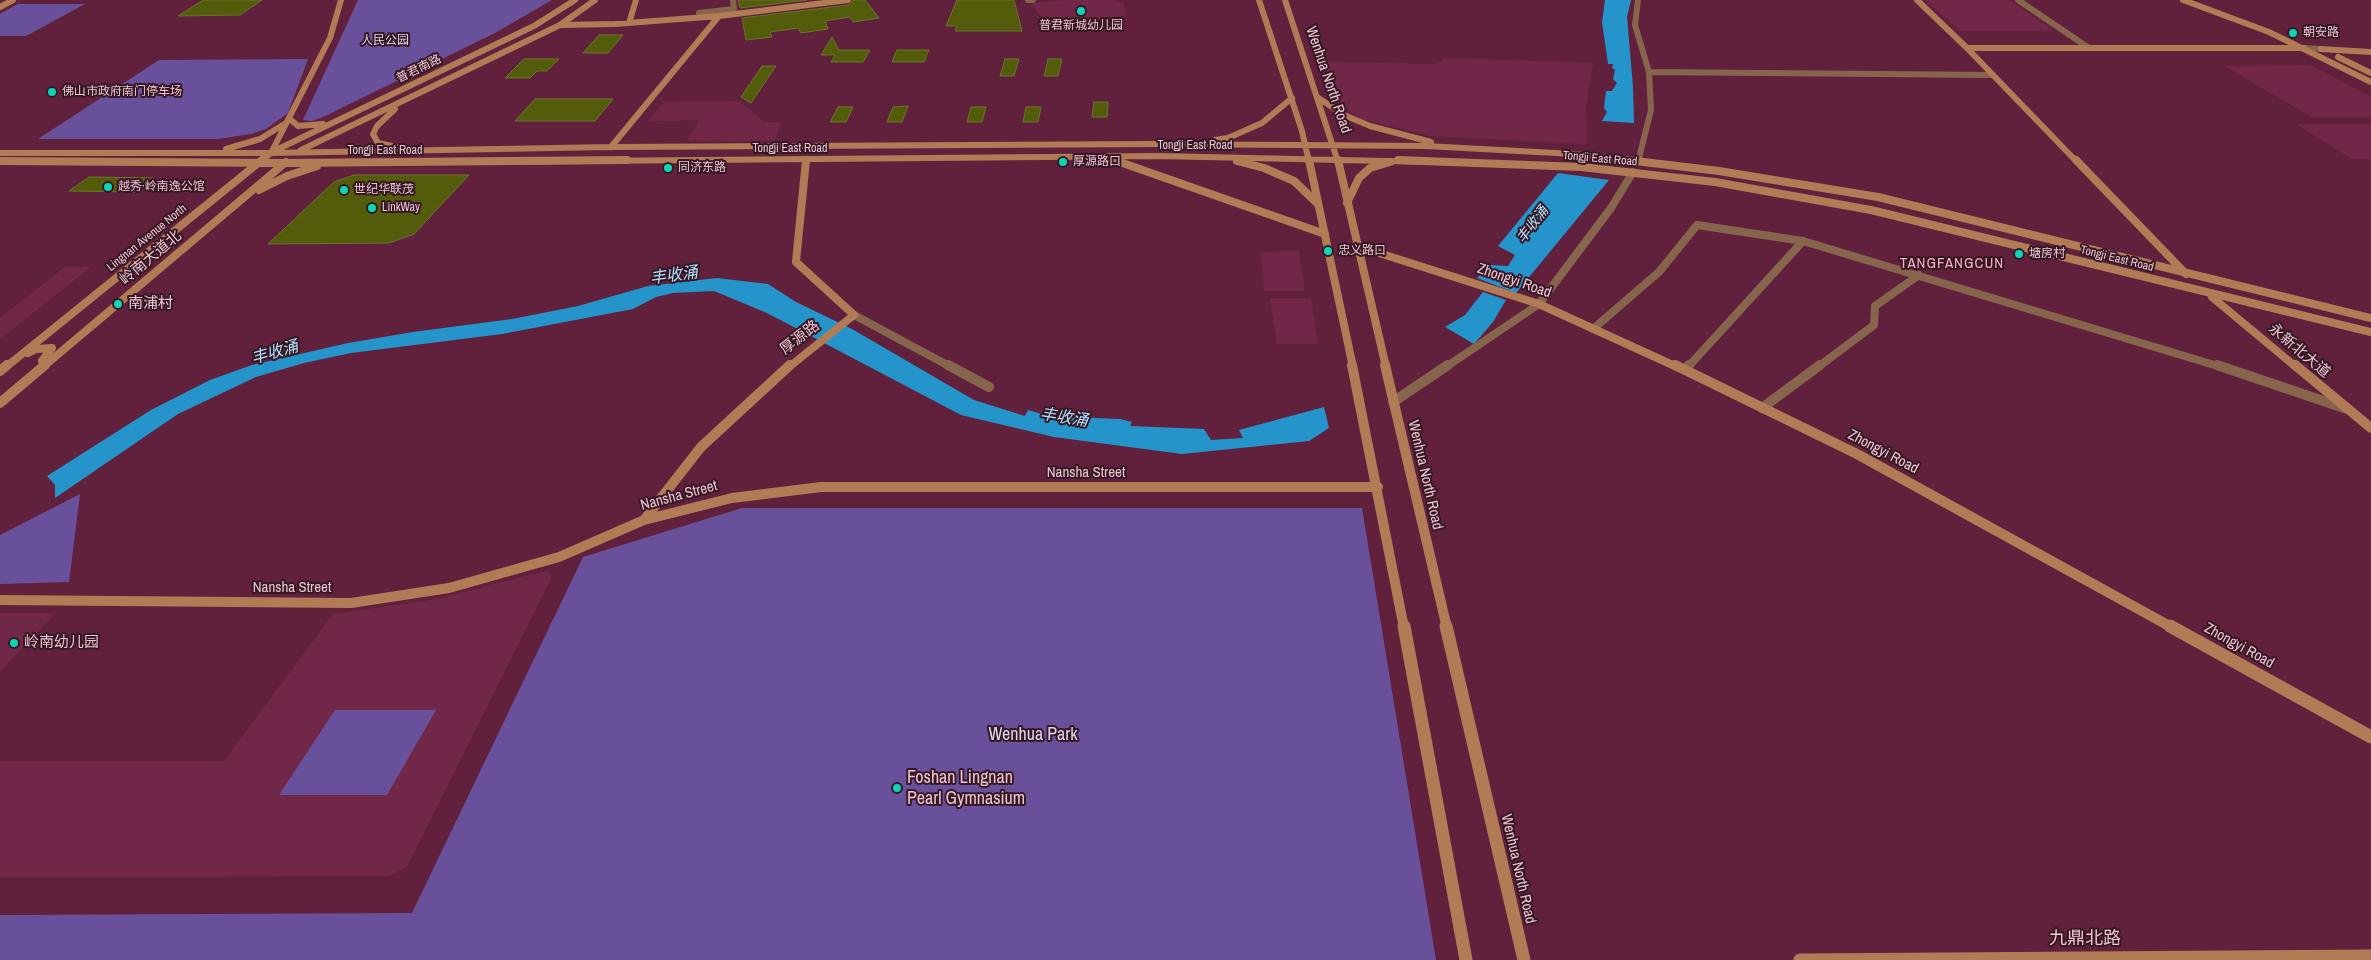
<!DOCTYPE html>
<html>
<head>
<meta charset="utf-8">
<style>
  body { margin:0 }
  canvas { display:block; background:#61213d }
</style>
</head>
<body>
<canvas width="2371" height="960"></canvas>
<script>
const ctx = document.querySelector('canvas').getContext('2d');
ctx.lineJoin = 'round';
function fill(path, color) { ctx.fillStyle = color; ctx.fill(path, 'evenodd'); }
const poly = rows => new Path2D(rows.map(r => 'M' + r).join(''));
function stroke(path, color, width, dash) { ctx.strokeStyle = color; ctx.lineWidth = width; ctx.lineCap = dash ? 'butt' : 'round'; ctx.setLineDash(dash || []); ctx.stroke(path); }
function write(font, color, halo, rows, align = 'center') {
  ctx.font = font + ' "Archivo Narrow","Noto Sans SC",sans-serif'; ctx.lineWidth = 4; ctx.setLineDash([]); ctx.textBaseline = 'middle'; ctx.strokeStyle = halo; ctx.fillStyle = color; for (const [text, x, y, turn = 0] of rows) {
    ctx.save(); ctx.translate(x, y); ctx.rotate((+turn || 0) * Math.PI / 180); ctx.textAlign = isNaN(turn) ? turn : align; if (halo) ctx.strokeText(text, 0, 0); ctx.fillText(text, 0, 0); ctx.restore();
  }
}
const built = poly([
  [1066,0,1113,0,1124,4,1126,16,1044,21,1032,5,1034,3],
  [1925,0,2009,0,2054,31,1961,31],
  [1444,58,1593,63,1586,107,1587,144,1431,136,1361,119,1341,105,1323,62,1432,64,1442,62],
  [2311,65,2371,97,2371,117,2312,117,2224,66],
  [740,101,764,122,782,122,774,141,687,141,699,120,648,121,664,102],
  [2296,124,2371,124,2371,159,2352,159],
  [1299,251,1305,291,1264,291,1261,252],
  [65,267,91,267,0,339,0,318],
  [1270,298,1311,298,1318,344,1277,344],
  [549,570,551,579,407,867,389,876,0,877,0,761,224,761,333,614,433,600],
  [0,613,56,613,0,672]
]);
const green = poly([
  [358,0,552,0,495,33,321,118,311,121,303,120],
  [18,4,85,4,26,36,0,36,0,14],
  [308,59,288,113,266,129,251,134,218,139,38,139,159,60],
  [80,494,69,582,0,584,0,535],
  [742,508,1362,508,1436,960,0,960,0,915,412,913,583,557],
  [335,710,436,710,387,795,279,795]
]);
const water = poly([
  [1605,0,1631,0,1627,17,1633,87,1634,123,1602,121,1607,112,1604,108,1606,91,1612,91,1617,83,1613,79,1615,70,1612,68,1613,64,1608,64,1602,22],
  [1558,173,1609,180,1516,293,1477,278,1490,265,1508,266,1515,255,1498,246],
  [717,278,768,284,796,302,852,329,974,400,1025,416,1028,410,1049,416,1120,419,1132,422,1130,426,1204,429,1211,440,1243,438,1239,430,1324,407,1329,428,1309,441,1182,454,1054,437,961,415,767,313,714,291,673,293,656,297,633,309,502,334,351,353,304,363,256,377,178,414,55,498,55,485,47,476,151,410,210,380,252,365,348,343,413,332,512,319,578,306,648,286],
  [1483,292,1506,300,1493,322,1474,344,1445,327,1465,315]
]);
const building = poly([
  [203,0,262,0,240,15,178,16,203,0],
  [738,0,807,0,740,8,738,0],
  [853,0,865,0,879,18,853,22,850,17,825,21,828,29,801,33,798,28,770,32,772,37,746,40,742,18,849,5,853,0],
  [957,0,1014,0,1022,31,955,31,957,26,946,26,957,0],
  [599,35,623,35,608,53,583,53,599,35],
  [832,37,839,50,870,50,863,62,831,62,835,55,821,55,832,37],
  [897,50,929,50,924,62,892,62,897,50],
  [524,59,559,59,547,71,537,71,530,78,505,78,524,59],
  [1005,59,1019,59,1014,76,1000,76,1005,59],
  [1048,59,1062,59,1058,76,1044,76,1048,59],
  [762,66,776,66,751,103,741,97,762,66],
  [535,99,613,99,595,121,515,121,535,99],
  [1094,102,1108,102,1107,117,1092,117,1094,102],
  [908,106,902,122,887,122,893,107,908,106],
  [838,107,853,107,846,122,830,122,838,107],
  [971,107,986,107,982,122,967,122,971,107],
  [1026,107,1041,107,1038,122,1023,122,1026,107],
  [354,175,469,175,414,234,389,243,268,244,334,182,354,175],
  [89,177,154,178,135,192,69,191,89,177]
]);
const streetFar2 = poly([
  [1028,0,1033,0],
  [1638,0,1635,25,1649,72,1651,110,1638,162],
  [2018,0,2089,48],
  [700,17,699,13,734,9,733,0],
  [2304,48,2321,49],
  [1649,72,1993,75]
]);
const streetFar1 = poly([
  [854,315,951,367],
  [1593,329,1659,272,1697,225,1803,241,2221,367],
  [1446,367,1539,304,1611,208,1633,172],
  [1688,367,1803,241],
  [1818,367,1874,325,1875,306,1919,275]
]);
const street = poly([
  [948,365,989,387],
  [2217,365,2347,409],
  [1685,370,1689,365],
  [1393,402,1448,365],
  [1762,408,1820,365]
]);
const secondaryFar3 = poly([
  [1259,0,1302,131,1309,162],
  [1285,0,1338,162],
  [1917,0,1967,48,2077,162],
  [2183,0,2269,32,2371,82],
  [0,7,13,0],
  [629,23,636,0],
  [560,25,615,24,719,16,848,0],
  [1967,48,2304,48],
  [2321,49,2371,52],
  [2338,57,2371,73],
  [1317,97,1344,115,1370,126,1431,142],
  [395,109,377,126,373,134,378,143,397,147],
  [290,119,298,126,323,124],
  [1215,140,1228,138,1262,123,1292,98],
  [611,147,719,16],
  [226,149,260,139,286,123],
  [301,150,560,25,595,0],
  [274,151,534,26,575,0],
  [0,153,271,153,611,147,1158,144,1426,146,1574,154,1638,162],
  [1113,160,1117,162],
  [0,161,72,162],
  [1237,161,1239,162],
  [260,162,271,153,330,38,341,0],
  [472,162,1158,156,1432,162]
]);
const secondaryFar2 = poly([
  [1114,160,1325,234],
  [1309,160,1353,367],
  [1338,160,1386,367],
  [1398,160,1581,167,1715,182,1871,210,2371,332],
  [1627,160,1719,171,1878,197,2371,318],
  [2076,160,2186,274],
  [0,161,285,163,627,160],
  [1237,161,1264,168,1294,181,1318,204],
  [259,190,287,176,317,166],
  [1347,203,1359,178,1370,168,1390,162],
  [1357,246,1539,304,1677,367],
  [2212,297,2296,367],
  [28,353,36,349,52,348,42,361],
  [6,367,262,160],
  [43,367,286,162],
  [789,367,854,315,796,262,806,160]
]);
const secondaryFar1 = poly([
  [1352,365,1404,628],
  [1385,365,1447,628],
  [1675,365,1857,454,2173,628],
  [2295,365,2371,428],
  [0,371,7,365],
  [0,403,45,365],
  [644,520,701,447,790,365],
  [0,600,351,603,449,588,559,557,644,520,732,498,821,487,1378,487]
]);
const secondary = poly([
  [1404,626,1466,960],
  [1446,626,1524,960],
  [2170,626,2371,737],
  [1800,960,2371,956]
]);
const markers = [
  [1081,11,5,"#0dd5b5"],
  [2293,33,5,"#0dd5b5"],
  [52,92,5,"#0dd5b5"],
  [1063,162,5,"#0dd5b5"],
  [668,168,5,"#0dd5b5"],
  [108,187,5,"#0dd5b5"],
  [344,190,5,"#0dd5b5"],
  [372,208,5,"#0dd5b5"],
  [1328,251,5,"#0dd5b5"],
  [2019,254,5,"#0dd5b5"],
  [118,304,5,"#0dd5b5"],
  [14,643,5,"#0dd5b5"],
  [897,788,5,"#0dd5b5"]
];
const farPoinames = [
  ["普君新城幼儿园",1081,26,"center"],
  ["朝安路",2303,33],
  ["佛山市政府南门停车场",62,92],
  ["厚源路口",1073,162],
  ["同济东路",678,168],
  ["越秀·岭南逸公馆",118,187],
  ["世纪华联茂",354,190],
  ["LinkWay",382,208],
  ["忠义路口",1338,251],
  ["塘房村",2029,254]
];
const farParknames = [
  ["人民公园",385,41]
];
const farStreetnames = [
  ["普君南路",419,69,-26],
  ["Tongji East Road",1195,146],
  ["Tongji East Road",790,149],
  ["Tongji East Road",385,151],
  ["Tongji East Road",1600,159,5],
  ["Lingnan Avenue North",147,238,-39],
  ["Tongji East Road",2117,259,14]
];
const farWaternames = [
  ["丰收涌",1533,225,-53]
];
const streetNames = [
  ["Wenhua North Road",1328,80,71],
  ["岭南大道北",151,258,-40],
  ["Zhongyi Road",1514,281,19],
  ["厚源路",800,338,-38],
  ["永新北大道",2299,351,40],
  ["Zhongyi Road",1883,452,28],
  ["Nansha Street",1086,473],
  ["Wenhua North Road",1425,475,77],
  ["Nansha Street",679,496,-15],
  ["Nansha Street",292,588],
  ["Zhongyi Road",2239,646,29],
  ["Wenhua North Road",1518,869,77]
];
const farQuarternames = [
  ["TANGFANGCUN",1952,264]
];
const poiNames = [
  ["南浦村",128,304],
  ["岭南幼儿园",24,643]
];
const waterNames = [
  ["丰收涌",674,276,-8],
  ["丰收涌",275,353,-16],
  ["丰收涌",1064,418,9]
];
const nearParknames = [
  ["Wenhua Park",1033,735]
];
const nearPoinames = [
  ["Foshan Lingnan",907,778],
  ["Pearl Gymnasium",907,799]
];
const nearStreetnames = [
  ["九鼎北路",2085,939]
];
fill(built, '#712848');
fill(green, '#68509b');
fill(water, '#2494cb');
fill(building, '#525c0a');
stroke(building, '#6a742a', 1);
stroke(streetFar2, '#87654d', 6);
stroke(streetFar1, '#87654d', 8);
stroke(street, '#87654d', 10);
stroke(secondaryFar3, '#b17b55', 6);
stroke(secondaryFar2, '#b17b55', 8);
stroke(secondaryFar1, '#b17b55', 10);
stroke(secondary, '#b17b55', 13);
for (const [x, y, r, color] of markers) { const dot = new Path2D(); dot.arc(x, y, r, 0, 2 * Math.PI); ctx.fillStyle = color; ctx.fill(dot); stroke(dot, '#351823', 2); }
write('12px', '#edc4d2', '#351823', farPoinames, 'left');
write('12px', '#ded9ef', '#351823', farParknames);
write('12px', '#edc4d2', '#351823', farStreetnames);
write('italic 14px', '#b2e0fd', '#351823', farWaternames);
write('15px', '#edc4d2', '#351823', streetNames);
ctx.letterSpacing = '1px';
write('15px', '#fcadc9', '#351823', farQuarternames);
ctx.letterSpacing = '0px';
write('15px', '#edc4d2', '#351823', poiNames, 'left');
write('italic 16px', '#b2e0fd', '#351823', waterNames);
write('18px', '#ded9ef', '#351823', nearParknames);
write('18px', '#edc4d2', '#351823', nearPoinames, 'left');
write('18px', '#edc4d2', '#351823', nearStreetnames);
</script>
</body>
</html>
